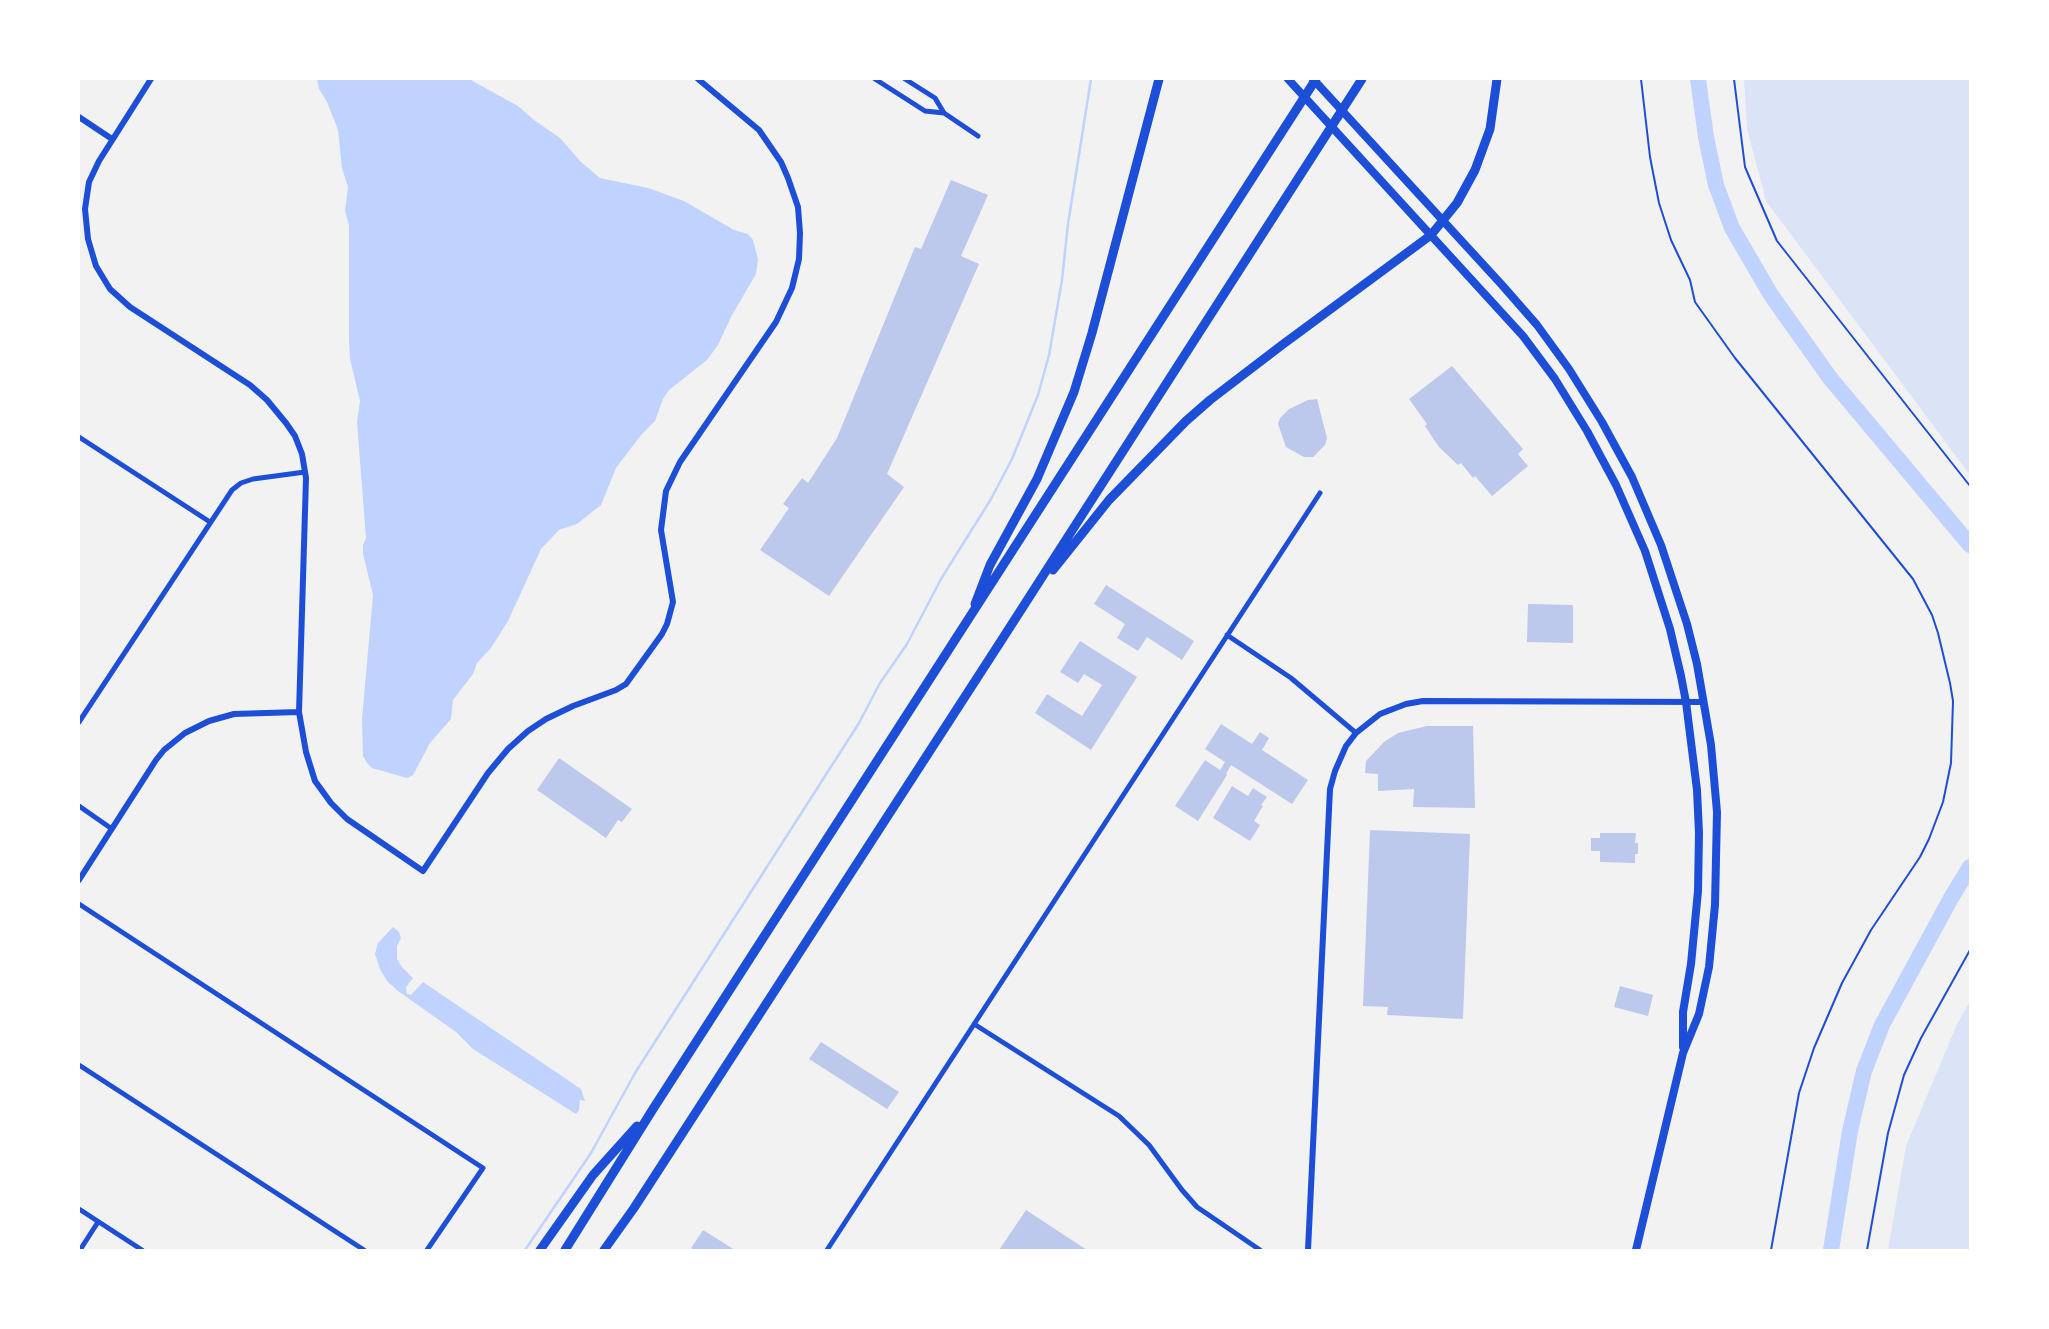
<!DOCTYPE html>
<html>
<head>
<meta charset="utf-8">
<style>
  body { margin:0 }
  #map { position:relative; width:2049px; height:1329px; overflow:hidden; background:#f2f2f2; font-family:Figtree,sans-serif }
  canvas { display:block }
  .frame { position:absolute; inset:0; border:80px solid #fff; pointer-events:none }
</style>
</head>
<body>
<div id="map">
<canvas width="2049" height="1329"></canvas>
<div class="frame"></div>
</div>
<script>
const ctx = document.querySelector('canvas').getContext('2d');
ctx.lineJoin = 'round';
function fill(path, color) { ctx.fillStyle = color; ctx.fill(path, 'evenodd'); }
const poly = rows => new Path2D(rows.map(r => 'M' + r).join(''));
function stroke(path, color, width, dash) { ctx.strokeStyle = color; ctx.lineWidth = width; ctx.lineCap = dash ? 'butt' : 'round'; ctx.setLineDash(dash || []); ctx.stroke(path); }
const green = poly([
  [1744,79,1970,79,1970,475,1766,201,1747,129],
  [1970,1001,1970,1250,1888,1250,1906,1146,1957,1024]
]);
const water = poly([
  [317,79,469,79,518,106,534,120,560,138,581,162,600,178,648,188,684,201,734,230,748,234,753,240,758,259,756,274,731,317,718,345,707,360,669,390,663,399,655,421,641,435,616,468,601,505,577,524,559,530,541,549,508,621,491,648,477,663,473,674,453,700,451,719,430,743,413,775,407,778,372,768,367,763,363,756,362,719,373,595,363,554,363,545,366,538,357,422,360,401,350,359,349,338,349,225,345,211,348,187,342,168,338,130,327,102,319,89],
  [393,927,399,932,401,938,397,946,397,959,402,967,413,978,406,987,407,994,411,995,423,982,581,1089,585,1101,580,1100,579,1110,576,1114,473,1049,456,1032,398,991,387,981,380,969,375,954,378,943]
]);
const stream = poly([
  [525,1250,591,1153,635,1073,859,723,880,683,907,644,941,579,991,499,1012,459,1038,395,1049,355,1062,280,1068,224,1091,79]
]);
const river = poly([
  [1698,79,1706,137,1716,185,1732,228,1771,295,1830,378,1970,545],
  [1831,1250,1850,1131,1864,1071,1882,1025,1951,898,1970,867]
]);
const building = poly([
  [951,180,988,195,961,256,979,264,887,474,904,487,829,596,760,550,789,508,783,504,802,478,808,483,837,438,915,247,921,249],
  [1452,366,1523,449,1518,454,1528,466,1492,496,1475,476,1473,478,1461,463,1458,465,1439,447,1425,426,1427,424,1409,399],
  [1317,399,1327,438,1325,445,1313,457,1304,457,1286,447,1278,424,1280,418,1289,409,1308,400],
  [1106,585,1194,641,1182,660,1147,637,1138,651,1117,638,1125,624,1094,604],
  [1528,604,1573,605,1573,643,1527,642],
  [1080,641,1137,677,1091,750,1035,713,1047,694,1082,716,1102,685,1084,674,1078,683,1060,672],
  [1221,724,1252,744,1260,732,1269,738,1262,750,1308,780,1292,804,1231,765,1226,774,1227,775,1198,821,1175,806,1205,760,1220,770,1225,762,1205,749],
  [1427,726,1473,726,1475,808,1413,807,1414,789,1378,791,1378,774,1365,773,1366,761,1384,742,1398,733],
  [559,758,632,809,622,822,618,820,606,838,537,790],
  [1232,786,1248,796,1253,788,1267,797,1261,805,1263,806,1254,821,1260,825,1250,841,1213,818],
  [1370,830,1470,834,1463,1019,1387,1015,1388,1007,1363,1006],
  [1600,833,1636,833,1635,843,1638,843,1638,854,1635,854,1635,863,1600,862,1600,851,1591,851,1591,838,1600,838],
  [1620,986,1653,995,1648,1016,1614,1007],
  [821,1042,899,1092,887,1109,809,1059],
  [1026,1210,1087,1250,999,1250],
  [703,1230,735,1250,695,1250,691,1248]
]);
const path = poly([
  [1641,79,1650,157,1659,203,1671,240,1690,280,1695,302,1735,358,1913,579,1932,615,1938,633,1950,683,1953,701,1951,763,1943,802,1929,839,1920,857,1871,930,1842,983,1814,1048,1799,1093,1771,1250],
  [1734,79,1745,167,1777,241,1970,486],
  [1867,1250,1888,1133,1904,1075,1921,1038,1970,950]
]);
const minor = poly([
  [875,79,925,111,944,113],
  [905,79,935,98,944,113,978,136],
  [79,437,210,522],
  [1227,635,1291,678,1356,733],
  [79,722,232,490,241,483,253,479,305,472],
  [79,806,112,829],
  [79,904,483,1168,427,1250],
  [974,1024,1119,1116,1149,1145,1182,1190,1197,1207,1260,1250],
  [79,1065,364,1250],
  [79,1209,142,1250],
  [80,1250,98,1222],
  [827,1250,1320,493]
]);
const tertiary = poly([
  [151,79,99,161,89,182,85,209,88,239,96,266,110,289,130,307,250,385,267,400,286,423,295,436,302,454,306,478,299,712,306,752,315,781,331,803,347,819,423,871,488,773,508,749,528,731,546,719,573,706,616,690,626,684,662,634,667,624,673,602,661,530,666,491,680,462,776,322,792,288,799,259,800,233,798,207,788,178,781,162,759,130,698,79],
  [79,117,112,139],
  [79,880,156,760,164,750,185,733,209,721,234,714,299,712],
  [1308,1250,1330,789,1335,771,1346,746,1356,733,1380,714,1406,704,1423,701,1704,702]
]);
const primary = poly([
  [1288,79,1523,336,1555,379,1587,431,1616,485,1645,551,1670,629,1681,676,1686,702,1697,790,1699,833,1698,891,1691,964,1683,1012,1683,1047],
  [1313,79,1502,285,1537,325,1569,369,1602,422,1632,477,1661,545,1687,624,1697,664,1711,745,1717,812,1715,905,1709,967,1699,1014,1683,1053,1636,1250]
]);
const motorway = poly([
  [1053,570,1109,500,1186,421,1210,400,1282,345,1431,235,1457,203,1475,170,1490,129,1497,79],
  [975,604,990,565,1037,479,1074,392,1092,333,1159,79],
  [540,1250,593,1175,637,1126],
  [565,1250,653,1109,1316,79],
  [604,1250,634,1208,1001,641,1362,79]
]);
fill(green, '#dbe4f7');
fill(water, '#bfd3fe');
stroke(stream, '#bfd3fe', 2.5);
stroke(river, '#bfd3fe', 16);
fill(building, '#bdc9ec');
stroke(path, '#1d4ed8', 2);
stroke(minor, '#1d4ed8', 5);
stroke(tertiary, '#1d4ed8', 6);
stroke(primary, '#1d4ed8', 8);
stroke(motorway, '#1d4ed8', 9);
</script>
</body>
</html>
